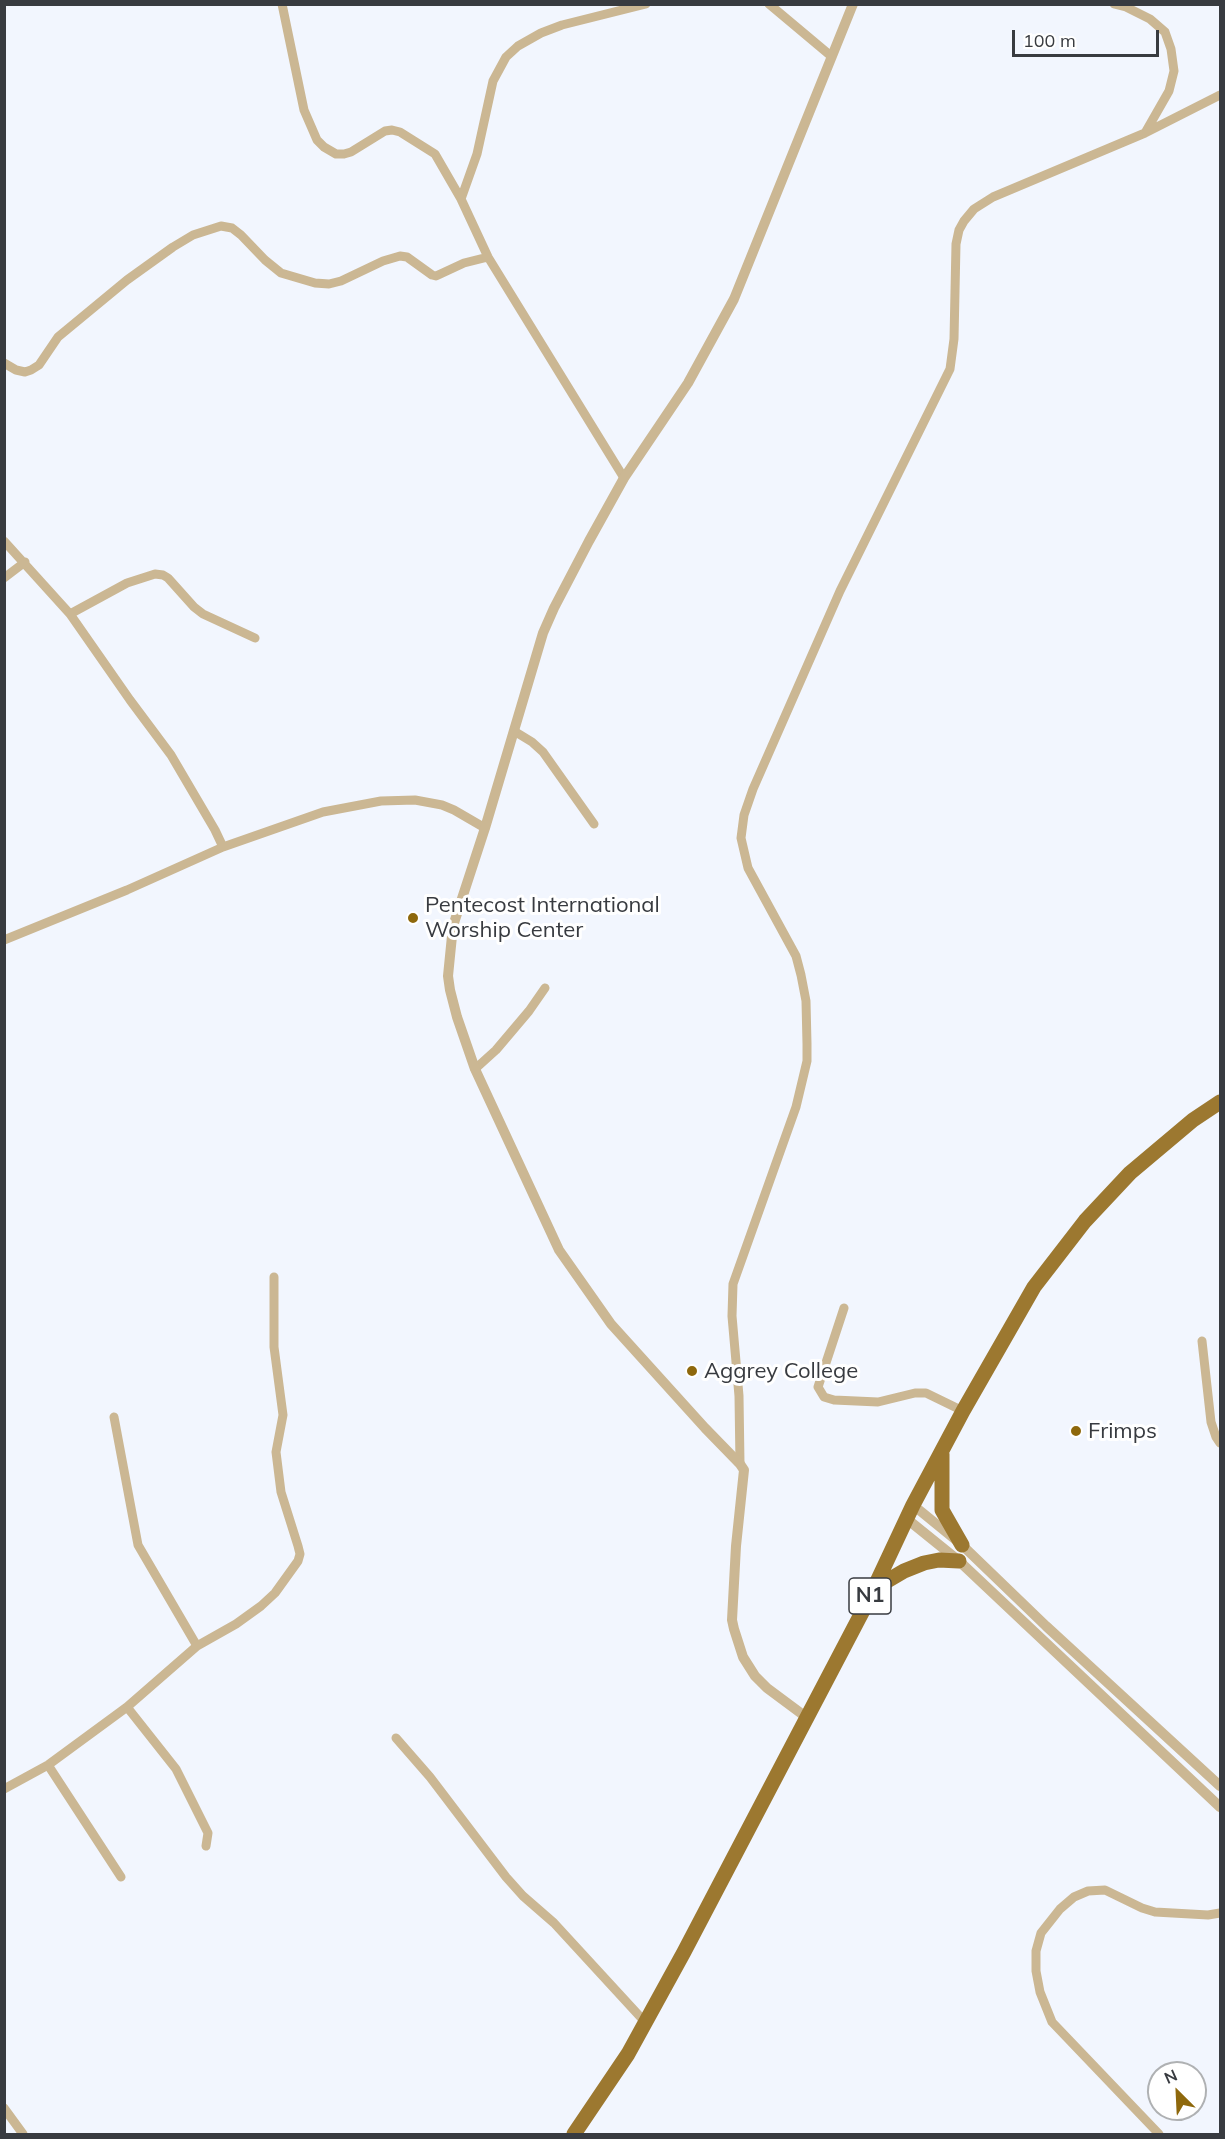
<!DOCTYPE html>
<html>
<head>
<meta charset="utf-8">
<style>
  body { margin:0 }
  #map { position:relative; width:1225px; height:2139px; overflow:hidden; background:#f2f6fe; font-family:Mulish,sans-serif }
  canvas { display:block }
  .frame { position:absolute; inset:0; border:6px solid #383b40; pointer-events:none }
  .north { position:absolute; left:1147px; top:2061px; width:60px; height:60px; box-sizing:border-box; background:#fff; border:2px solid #afb1b3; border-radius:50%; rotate:336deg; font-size:16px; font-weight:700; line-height:24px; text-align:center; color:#383b40 }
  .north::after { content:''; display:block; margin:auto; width:21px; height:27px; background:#8e680c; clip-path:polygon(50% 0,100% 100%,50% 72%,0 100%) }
  .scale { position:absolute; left:1012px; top:30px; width:147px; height:27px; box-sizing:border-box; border:3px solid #383b40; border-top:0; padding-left:8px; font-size:18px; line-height:21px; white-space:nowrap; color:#383b40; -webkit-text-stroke:4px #fff; paint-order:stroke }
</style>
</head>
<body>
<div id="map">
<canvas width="1225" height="2139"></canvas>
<div class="frame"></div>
<div class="north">N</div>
<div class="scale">100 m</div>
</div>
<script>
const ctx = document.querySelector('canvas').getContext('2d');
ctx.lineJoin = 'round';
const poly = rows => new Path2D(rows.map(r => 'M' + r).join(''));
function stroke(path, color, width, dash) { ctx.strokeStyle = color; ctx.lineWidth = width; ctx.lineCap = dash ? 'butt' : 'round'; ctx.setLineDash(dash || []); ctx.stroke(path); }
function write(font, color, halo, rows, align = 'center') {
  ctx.font = font + ' Mulish,sans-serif'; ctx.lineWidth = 6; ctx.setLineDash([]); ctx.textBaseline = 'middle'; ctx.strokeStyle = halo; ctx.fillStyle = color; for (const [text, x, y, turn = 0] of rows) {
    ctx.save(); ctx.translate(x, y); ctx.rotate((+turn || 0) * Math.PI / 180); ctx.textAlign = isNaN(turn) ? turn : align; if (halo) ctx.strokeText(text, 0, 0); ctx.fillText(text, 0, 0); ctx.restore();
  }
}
const minor = poly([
  [282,4,304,110,317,140,324,147,336,154,344,154,351,152,385,131,392,130,400,132,435,154,461,199,488,257,624,478],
  [769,4,831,56],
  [1114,4,1126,7,1150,19,1165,32,1171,49,1174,71,1169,91,1145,133],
  [461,199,477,154,493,81,506,57,518,46,541,33,562,25,646,4],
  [4,363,16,370,25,372,31,370,39,365,58,337,127,280,173,247,193,235,221,226,232,228,241,235,265,260,281,273,315,283,329,284,341,281,383,261,400,256,407,257,432,275,436,276,464,263,488,257],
  [4,541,70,614,130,700,171,755,215,830,223,847],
  [4,578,25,562],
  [70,614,127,583,155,574,163,575,168,578,194,607,203,614,255,638],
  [514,731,532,742,543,752,594,824],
  [4,940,127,890,223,847,323,812,381,801,415,800,442,805,454,810,485,828],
  [475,1069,496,1050,529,1011,545,988],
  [844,1308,818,1387,824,1397,834,1400,878,1402,915,1393,926,1393,963,1411],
  [1202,1341,1211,1422,1216,1437,1220,1443],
  [114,1417,138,1545,197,1646],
  [740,1464,739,1396,732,1316,733,1284,796,1107,807,1061,807,1044,806,1001,801,975,796,956,748,868,741,838,744,815,753,789,840,591,950,369,954,339,956,244,959,230,964,221,974,209,993,197,1145,133,1220,95],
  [127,1707,176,1769,208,1833,206,1846],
  [396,1738,430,1777,506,1877,523,1896,554,1923,645,2022],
  [48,1765,121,1877],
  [4,1789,48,1765,127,1707,197,1646,236,1624,261,1606,275,1593,298,1561,300,1554,298,1546,281,1492,276,1452,283,1415,274,1347,274,1277],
  [4,2108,23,2134],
  [1159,2134,1052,2022,1040,1992,1036,1971,1036,1951,1041,1933,1060,1909,1074,1897,1088,1891,1105,1890,1142,1908,1155,1912,1208,1915,1220,1913]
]);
const tertiary = poly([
  [913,1505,962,1545,1046,1626,1220,1786],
  [907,1519,959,1561,1220,1807],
  [806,1717,767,1688,755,1676,743,1657,734,1629,732,1620,736,1546,744,1470,740,1464,705,1428,611,1324,559,1250,475,1069,457,1017,450,990,448,976,453,926,485,828,543,633,554,608,589,541,624,478,688,383,734,299,853,4]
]);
const trunk = poly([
  [942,1454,942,1510,962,1545],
  [876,1592,887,1581,904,1571,924,1563,939,1560,959,1561],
  [574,2134,628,2054,684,1952,868,1601,913,1505,963,1411,1034,1287,1085,1221,1130,1173,1193,1120,1220,1102]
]);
const markers = [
  [413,918,6,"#8e680c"],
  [692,1371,6,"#8e680c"],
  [1076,1431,6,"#8e680c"]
];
const shields = [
  [870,1596,42]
];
const shieldNames = [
  ["N1",870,1596]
];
const poiNames = [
  ["Pentecost International",425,905],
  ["Worship Center",425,930],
  ["Aggrey College",704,1371],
  ["Frimps",1088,1431]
];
stroke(minor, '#cbb793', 9);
stroke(tertiary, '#cbb793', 10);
stroke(trunk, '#9c7830', 15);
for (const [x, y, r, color] of markers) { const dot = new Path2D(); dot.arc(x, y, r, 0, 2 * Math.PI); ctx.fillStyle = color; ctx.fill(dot); stroke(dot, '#fff', 2); }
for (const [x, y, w] of shields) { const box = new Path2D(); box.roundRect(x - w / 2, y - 18, w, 36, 4.5); ctx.fillStyle = '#fff'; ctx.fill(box); stroke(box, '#383b40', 1.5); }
write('bold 21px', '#383b40', null, shieldNames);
write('22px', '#383b40', '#fff', poiNames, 'left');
</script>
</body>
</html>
